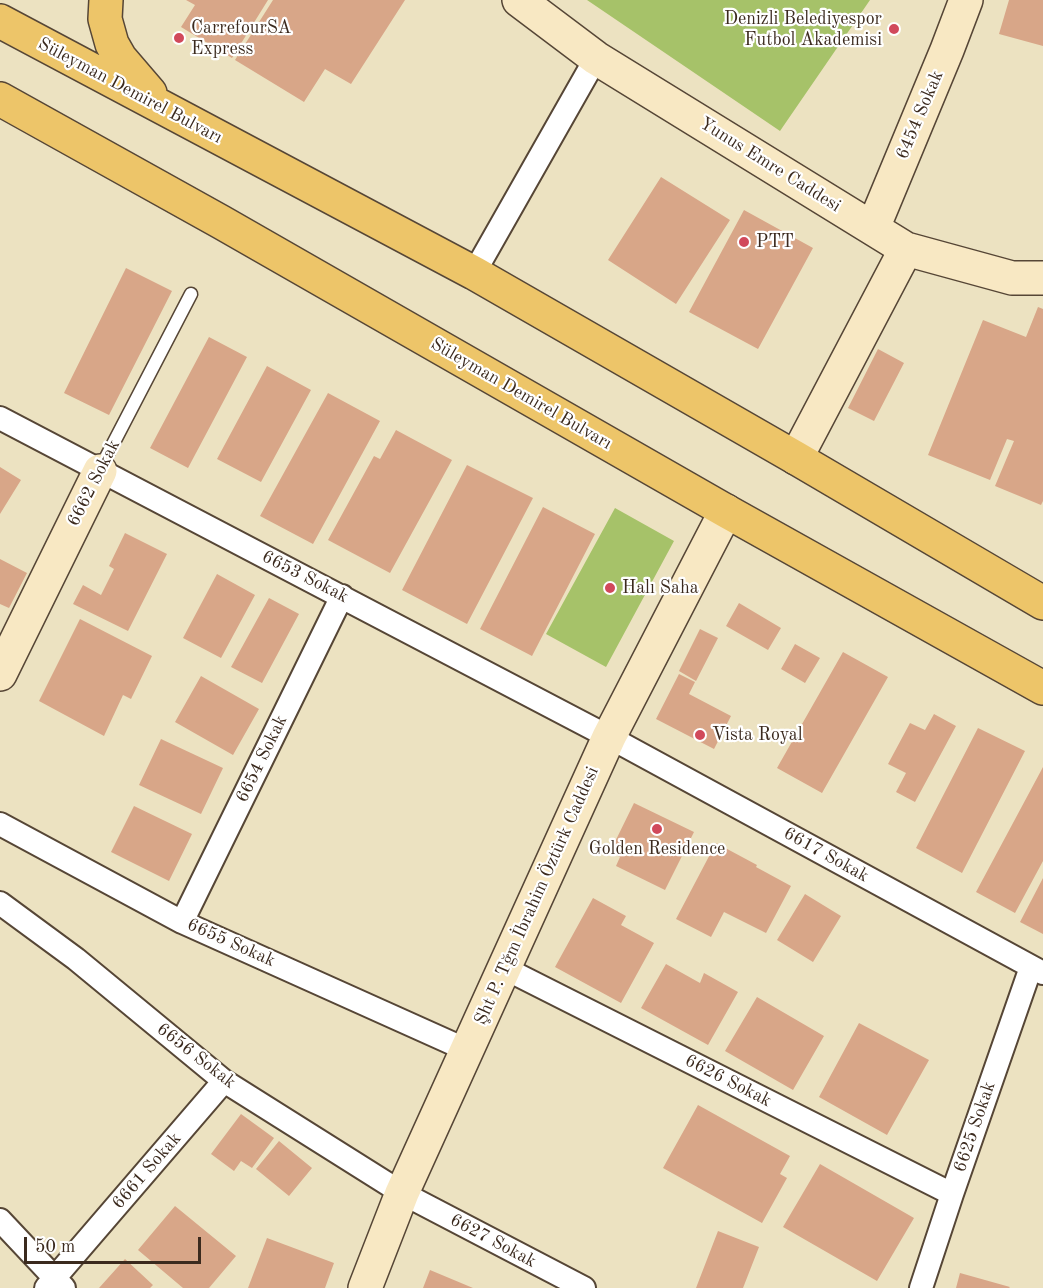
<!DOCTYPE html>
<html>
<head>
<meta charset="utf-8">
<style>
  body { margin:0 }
  #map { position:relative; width:1043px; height:1288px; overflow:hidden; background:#ece2c1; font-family:"Old Standard TT",serif }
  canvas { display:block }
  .scale { position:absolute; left:24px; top:1237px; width:177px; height:27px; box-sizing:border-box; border:3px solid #3b2a1e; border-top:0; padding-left:8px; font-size:18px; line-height:21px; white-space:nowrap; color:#3b2a1e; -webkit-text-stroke:4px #fff; paint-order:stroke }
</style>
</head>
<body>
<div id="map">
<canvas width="1043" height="1288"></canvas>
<div class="scale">50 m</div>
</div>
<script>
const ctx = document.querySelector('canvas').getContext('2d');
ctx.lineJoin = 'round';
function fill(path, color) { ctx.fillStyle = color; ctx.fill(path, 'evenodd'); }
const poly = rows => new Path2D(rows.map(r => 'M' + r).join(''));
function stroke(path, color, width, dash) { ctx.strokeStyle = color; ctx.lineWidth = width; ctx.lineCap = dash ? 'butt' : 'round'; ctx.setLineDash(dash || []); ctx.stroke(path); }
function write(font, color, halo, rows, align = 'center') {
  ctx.font = font + ' "Old Standard TT",serif'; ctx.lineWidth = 4.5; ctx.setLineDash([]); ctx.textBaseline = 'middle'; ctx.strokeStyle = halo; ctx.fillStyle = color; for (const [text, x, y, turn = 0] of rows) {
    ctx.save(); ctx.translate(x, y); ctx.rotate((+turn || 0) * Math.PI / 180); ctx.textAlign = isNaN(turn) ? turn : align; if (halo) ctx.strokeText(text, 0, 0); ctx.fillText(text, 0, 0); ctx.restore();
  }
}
const green = poly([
  [587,0,870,0,780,131],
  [615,508,674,541,606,667,546,634]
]);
const building = poly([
  [186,0,268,0,232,58,181,27,195,5],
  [273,0,405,0,351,84,325,69,304,102,235,60],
  [1009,0,1043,0,1043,46,999,34],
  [661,177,730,220,676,304,608,260],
  [744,210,813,248,758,349,689,312],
  [126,268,172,291,109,415,64,393],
  [1038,307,1043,309,1043,501,1041,505,995,486,1014,441,1007,439,990,480,928,455,983,320,1026,337],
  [209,337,247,357,188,468,150,448],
  [878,349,904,363,874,421,848,408],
  [267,366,311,390,261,482,217,459],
  [328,393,380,421,313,544,260,516],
  [396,430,452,460,390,573,328,540,374,456,380,459],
  [467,465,533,498,467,624,402,590],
  [0,467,21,480,0,514],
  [543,507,595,534,532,656,480,629],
  [125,533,167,554,128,631,73,604,83,585,101,595,114,569,109,566],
  [0,559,27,573,9,608,0,604],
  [217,574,255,595,221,658,183,638],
  [269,598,299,614,262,683,231,667],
  [739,603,781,628,768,650,726,626],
  [80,619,152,656,131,699,123,695,104,736,39,701],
  [700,629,718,638,696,681,679,671],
  [795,644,820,658,805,683,781,669],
  [843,652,888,677,822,793,777,768],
  [679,674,695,682,689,694,731,716,714,749,656,719],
  [201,676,259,709,233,755,175,722],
  [934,714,956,726,915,802,896,792,906,773,888,764,910,723,925,730],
  [978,728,1025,751,962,873,916,848],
  [161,739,223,768,201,814,139,785],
  [1043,767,1043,861,1015,913,976,892],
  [634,803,694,832,665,890,616,866,620,857,610,852],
  [134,806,192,834,169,881,111,852],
  [716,843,757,865,756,867,791,886,766,933,724,912,711,937,676,919],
  [1043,878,1043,934,1020,922],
  [805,894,841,916,813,962,777,940],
  [593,898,626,916,621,925,654,943,621,1003,555,967],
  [666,964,700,983,704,973,738,992,708,1045,641,1008],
  [757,997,824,1036,793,1090,725,1051],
  [859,1023,929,1060,887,1135,819,1097],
  [698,1105,790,1156,780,1174,787,1178,762,1223,663,1168],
  [241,1114,274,1138,252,1168,241,1161,234,1171,211,1154],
  [279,1141,312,1168,289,1196,256,1169],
  [820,1164,914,1218,877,1281,783,1227],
  [175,1206,236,1256,209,1288,183,1288,138,1250],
  [718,1231,759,1247,743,1288,696,1288],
  [267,1238,334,1263,325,1288,248,1288],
  [125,1259,153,1285,150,1288,99,1288],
  [430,1270,473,1288,423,1288],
  [960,1273,1010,1287,1009,1288,956,1288]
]);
const lane = poly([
  [100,469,191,294]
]);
const street = poly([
  [474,273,596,58],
  [0,418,609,737,1043,973],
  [0,824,182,922,467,1050],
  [0,903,76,959,224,1081,402,1193,584,1288],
  [182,922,342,596],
  [504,968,952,1194],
  [0,1220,64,1288],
  [46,1288,224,1081],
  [921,1288,952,1194,1031,967]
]);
const secondary = poly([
  [519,0,596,58,906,249,1012,278,1043,278],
  [873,228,947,50,966,0],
  [796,458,906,249],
  [0,674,100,471],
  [365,1288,402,1193,609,737,726,511]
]);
const primary = poly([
  [106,0,105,19,112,44,120,58,150,93],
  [0,21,474,273,796,458,1043,603],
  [0,99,221,222,726,511,1043,688]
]);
const markers = [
  [894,29,6,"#d1495b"],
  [179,38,6,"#d1495b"],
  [744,242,6,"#d1495b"],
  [610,588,6,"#d1495b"],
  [700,735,6,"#d1495b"],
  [657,829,6,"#d1495b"]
];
const poiNames = [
  ["Denizli Belediyespor",882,19,"right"],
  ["Futbol Akademisi",882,40,"right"],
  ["CarrefourSA",191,28],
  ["Express",191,49],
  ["PTT",756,242],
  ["Halı Saha",622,588],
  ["Vista Royal",712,735],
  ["Golden Residence",657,849,"center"]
];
const streetNames = [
  ["Süleyman Demirel Bulvarı",130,91,28],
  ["6454 Sokak",920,115,-67],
  ["Yunus Emre Caddesi",770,165,32],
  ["Süleyman Demirel Bulvarı",521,394,30],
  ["6662 Sokak",94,483,-63],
  ["6653 Sokak",305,577,27],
  ["6654 Sokak",262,759,-64],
  ["6617 Sokak",826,855,29],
  ["Şht P. Tğm İbrahim Öztürk Caddesi",537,896,-66],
  ["6655 Sokak",231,943,24],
  ["6656 Sokak",196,1056,38],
  ["6626 Sokak",728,1081,27],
  ["6625 Sokak",975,1127,-71],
  ["6661 Sokak",147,1171,-49],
  ["6627 Sokak",493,1241,28]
];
fill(green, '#a6c269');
fill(building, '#d8a688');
stroke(lane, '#564636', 15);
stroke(street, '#564636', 26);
stroke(secondary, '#564636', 36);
stroke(primary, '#564636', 36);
stroke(lane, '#fff', 12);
stroke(street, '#fff', 22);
stroke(secondary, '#f8e8c3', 33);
stroke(primary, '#edc569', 33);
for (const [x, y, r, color] of markers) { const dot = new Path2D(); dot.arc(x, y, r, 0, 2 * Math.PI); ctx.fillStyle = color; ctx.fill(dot); stroke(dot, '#fff', 2); }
write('18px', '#3b2a1e', '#fff', poiNames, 'left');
write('18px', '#3b2a1e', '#fff', streetNames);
</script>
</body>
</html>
